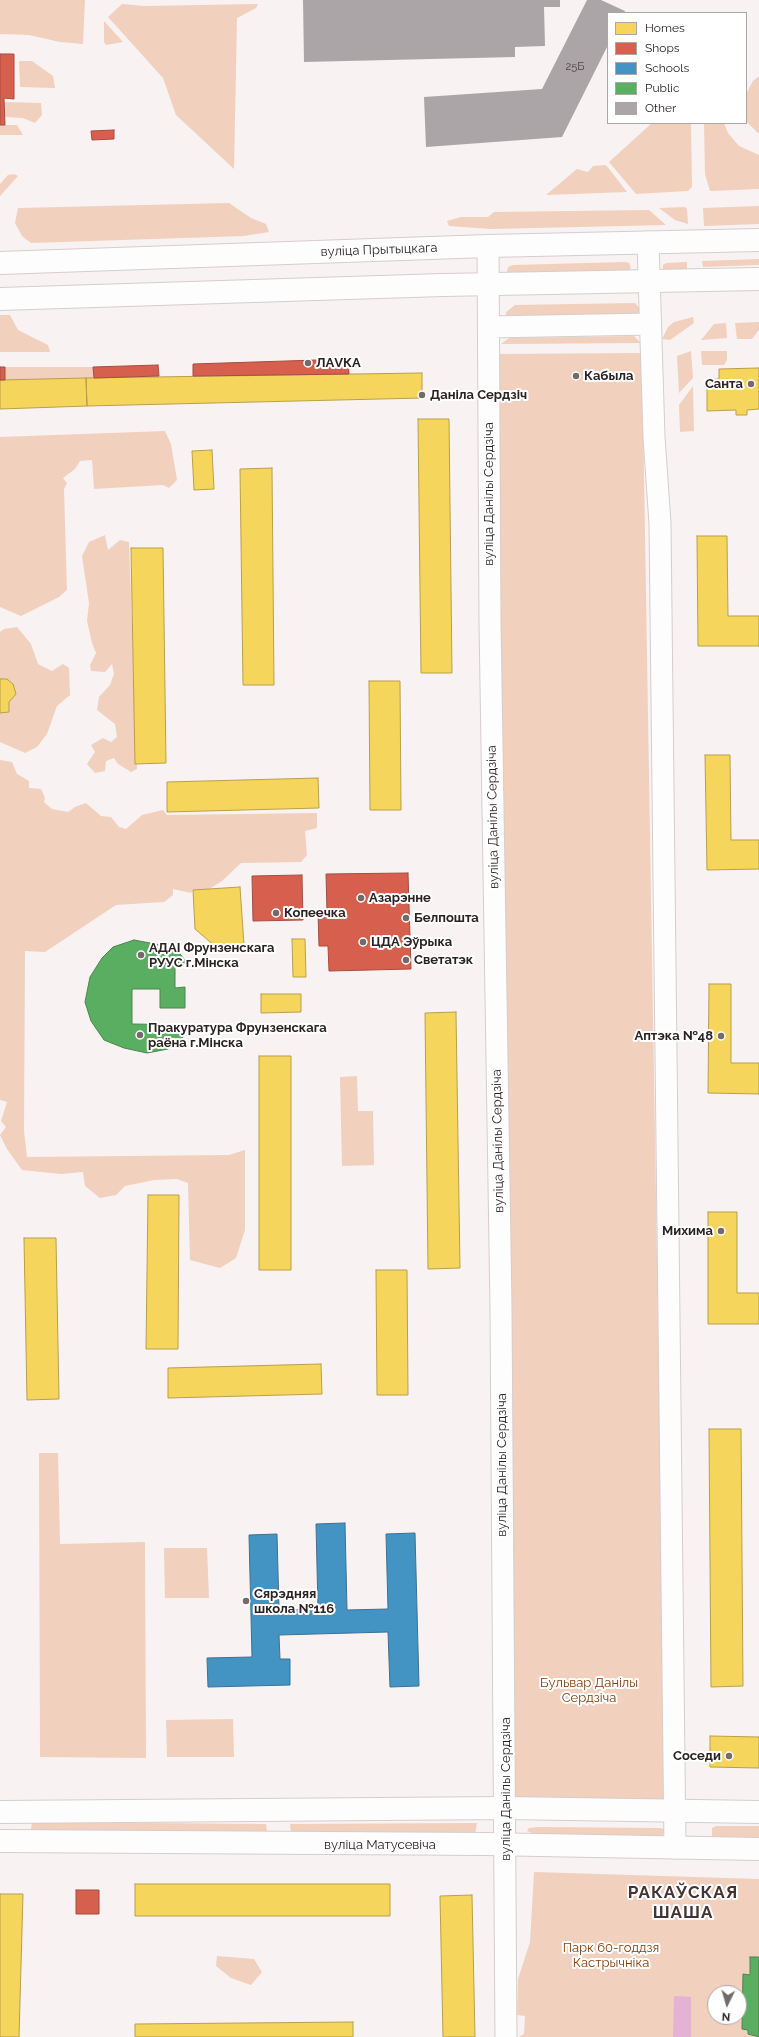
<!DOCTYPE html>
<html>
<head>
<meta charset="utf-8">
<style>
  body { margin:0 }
  #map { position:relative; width:759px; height:2037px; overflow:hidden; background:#f8f2f2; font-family:Raleway,sans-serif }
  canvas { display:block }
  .legend { position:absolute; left:607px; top:12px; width:140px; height:112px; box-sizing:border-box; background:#fff; border:1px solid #aaa7a7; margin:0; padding:5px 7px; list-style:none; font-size:12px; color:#2b2223 }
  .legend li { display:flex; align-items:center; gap:8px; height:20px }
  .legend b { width:20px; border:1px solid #aaa7a7 }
  .north { position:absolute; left:707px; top:1985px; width:40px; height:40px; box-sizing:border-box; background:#fff; border:1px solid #aaa7a7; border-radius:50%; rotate:185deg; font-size:11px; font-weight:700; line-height:16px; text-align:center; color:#2b2223 }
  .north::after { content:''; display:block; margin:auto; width:14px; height:18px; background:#736b6b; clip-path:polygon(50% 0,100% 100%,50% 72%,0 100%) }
</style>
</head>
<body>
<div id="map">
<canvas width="759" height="2037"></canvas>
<ul class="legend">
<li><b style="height:11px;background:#f6d55c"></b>Homes</li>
<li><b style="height:11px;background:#d6604d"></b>Shops</li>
<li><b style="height:11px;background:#4393c3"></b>Schools</li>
<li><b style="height:11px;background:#5aae61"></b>Public</li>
<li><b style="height:11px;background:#aca5a7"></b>Other</li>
</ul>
<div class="north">N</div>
</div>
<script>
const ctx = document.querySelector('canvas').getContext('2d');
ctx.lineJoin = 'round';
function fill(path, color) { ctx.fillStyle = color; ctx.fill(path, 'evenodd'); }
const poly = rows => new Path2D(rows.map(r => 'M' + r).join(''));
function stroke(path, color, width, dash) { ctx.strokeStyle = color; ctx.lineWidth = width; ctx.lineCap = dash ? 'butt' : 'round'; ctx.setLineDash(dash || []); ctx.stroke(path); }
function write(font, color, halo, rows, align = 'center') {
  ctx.font = font + ' Raleway,sans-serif'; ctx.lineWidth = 4; ctx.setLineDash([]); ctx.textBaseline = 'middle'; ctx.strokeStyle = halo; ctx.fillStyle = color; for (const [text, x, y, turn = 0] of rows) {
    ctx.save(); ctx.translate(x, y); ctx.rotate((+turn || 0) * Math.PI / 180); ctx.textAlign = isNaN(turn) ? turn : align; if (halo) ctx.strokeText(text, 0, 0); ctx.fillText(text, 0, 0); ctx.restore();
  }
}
const green = poly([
  [0,0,85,0,83,44,60,42,29,35,0,34],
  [122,4,144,6,258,4,256,8,237,18,234,169,176,115,163,78,108,17],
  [104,21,123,42,106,45,104,42],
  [19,61,32,61,53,76,55,88,20,87],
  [759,76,759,134,746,121,746,94,753,81],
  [4,102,41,103,42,115,35,123,23,118,5,117],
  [652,123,691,123,692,187,688,191,636,194,609,162],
  [704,123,724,123,728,133,739,146,759,155,759,189,710,191,705,174],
  [0,125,17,125,23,135,0,135],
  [606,165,627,192,546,195,577,169,588,172,593,166],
  [14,174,18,176,0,196,0,184,8,175],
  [229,203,251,218,266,224,269,232,244,236,31,243,22,236,15,223,18,208],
  [759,206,759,224,704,226,703,208],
  [685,207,687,209,688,224,675,220,659,208],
  [649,210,666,225,491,229,449,226,447,221,461,217,488,217,494,212],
  [759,259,759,265,703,267,702,261],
  [625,262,629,263,631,268,628,271,510,274,507,272,508,267,513,265],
  [687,262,687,270,665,271,663,269,663,265,666,263],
  [635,303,641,310,641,317,506,319,506,312,515,305],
  [0,315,10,315,18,330,48,345,50,352,0,352],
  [693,317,694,323,670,340,662,339,668,327,674,322],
  [759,322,759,330,752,339,737,339,735,323],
  [726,323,727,338,701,340,714,324],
  [634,336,641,343,501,344,509,338],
  [691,351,693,378,679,393,677,356],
  [701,351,727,351,727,360,724,365,702,365],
  [642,353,666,1801,513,1797,494,354],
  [5,367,93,367,94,378,5,380],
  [693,386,694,431,680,432,679,405],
  [165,431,171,444,177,480,169,488,163,485,94,489,92,460,80,461,75,469,63,478,67,483,64,489,67,590,59,597,21,616,0,607,0,437],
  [105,535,108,550,120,540,129,542,137,769,131,772,118,764,114,758,106,761,105,771,95,773,87,764,95,752,91,745,103,738,111,742,117,737,115,724,97,710,99,697,110,685,114,674,112,664,105,672,91,671,90,665,96,653,92,643,87,621,89,603,82,556,89,542],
  [17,627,31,644,38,664,52,671,63,664,69,668,70,695,57,706,47,734,37,747,25,753,0,742,0,632,4,629],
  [0,760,12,762,17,774,29,781,29,788,41,789,45,798,44,802,52,809,68,812,75,807,86,803,101,816,111,817,119,827,126,829,142,815,163,810,167,815,317,813,317,828,305,831,307,855,301,862,241,863,222,881,203,893,193,890,191,893,173,889,173,895,164,902,116,905,45,952,25,951,24,1131,27,1157,229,1155,245,1150,245,1230,236,1258,220,1268,190,1260,188,1183,177,1179,154,1180,125,1186,116,1195,100,1198,85,1186,83,1172,61,1174,22,1170,7,1149,0,1135,6,1127,1,1121,7,1102,0,1100],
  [357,1076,358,1111,373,1111,374,1165,342,1166,340,1077],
  [39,1453,58,1453,60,1544,145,1542,146,1758,40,1757],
  [164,1548,207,1548,209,1598,165,1598],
  [233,1719,234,1757,167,1757,166,1720],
  [32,1822,266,1824,267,1831,138,1832,31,1830],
  [477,1823,475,1835,291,1833,290,1824],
  [716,1826,759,1826,759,1839,712,1837,712,1828],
  [539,1827,660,1828,664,1829,666,1832,661,1836,537,1835,527,1831,529,1828],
  [534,1872,759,1879,759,2037,519,2037,524,2034,525,2016,517,2015,518,1979,530,1942],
  [715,1993,739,1993,739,2017,715,2017],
  [217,1956,254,1959,262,1972,251,1985,231,1978,216,1966]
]);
const water = poly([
  [674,1996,691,1997,691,2037,673,2037]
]);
const homes = poly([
  [759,368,759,409,747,410,747,415,736,415,736,410,707,411,707,380,719,379,719,369,759,368],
  [422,373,422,398,87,406,86,378,422,373],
  [86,378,87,406,0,409,0,380,86,378],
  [418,419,449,419,452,673,421,673,418,419],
  [212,450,214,489,194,490,192,451,212,450],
  [272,468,274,685,243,685,240,469,272,468],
  [697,536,727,536,728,616,759,616,759,646,698,646,697,536],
  [131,548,163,548,166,763,135,764,131,548],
  [0,679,7,679,13,684,16,694,9,702,9,712,0,713,0,679],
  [369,681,400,681,401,810,370,810,369,681],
  [705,755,730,755,731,840,759,840,759,869,707,870,705,755],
  [318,778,319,808,167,812,167,782,318,778],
  [240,887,244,945,216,947,195,929,193,890,240,887],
  [292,939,305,939,306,977,293,977,292,939],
  [709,984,731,984,731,1063,759,1063,759,1094,708,1093,709,984],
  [261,994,301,994,301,1012,261,1013,261,994],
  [456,1012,460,1268,428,1269,425,1013,456,1012],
  [259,1056,291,1056,291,1270,259,1270,259,1056],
  [148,1195,179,1195,178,1349,146,1349,148,1195],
  [708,1212,737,1212,737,1293,759,1293,759,1324,708,1324,708,1212],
  [24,1238,56,1238,59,1399,27,1400,24,1238],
  [376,1270,407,1270,408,1395,377,1395,376,1270],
  [321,1364,322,1394,168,1398,168,1368,321,1364],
  [709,1429,741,1429,743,1686,711,1687,709,1429],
  [710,1736,759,1737,759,1768,710,1767,710,1736],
  [135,1884,390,1884,390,1916,135,1916,135,1884],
  [0,1894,23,1894,19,2037,0,2037,0,1894],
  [472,1895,475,2037,443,2037,440,1896,472,1895],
  [353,2022,353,2037,135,2037,135,2024,353,2022]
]);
const shops = poly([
  [0,54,14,54,14,99,4,98,5,125,0,125,0,54],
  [114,130,114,139,92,140,91,131,114,130],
  [348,359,349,374,193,376,193,364,348,359],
  [158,365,159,376,94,378,93,367,158,365],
  [0,367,5,367,5,380,0,380,0,367],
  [408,873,411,969,329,971,328,946,319,946,318,912,327,912,326,874,408,873],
  [302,875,303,920,253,921,252,876,302,875],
  [76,1890,99,1890,99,1914,76,1914,76,1890]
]);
const schools = poly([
  [345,1523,347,1610,388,1609,386,1534,415,1533,419,1686,390,1687,388,1632,279,1635,280,1659,290,1659,290,1685,208,1687,207,1658,252,1657,249,1535,277,1534,279,1610,318,1609,316,1524,345,1523]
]);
const public = poly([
  [134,940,166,946,180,954,187,963,175,963,175,988,185,987,185,1008,160,1008,160,989,132,989,132,1024,192,1025,179,1042,168,1049,147,1053,124,1048,104,1040,91,1021,85,1002,90,977,102,958,113,947,134,940],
  [750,1957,759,1957,759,2037,748,2034,748,2030,742,2029,743,1974,750,1975,750,1957]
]);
const building = poly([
  [303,0,560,0,560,7,544,7,545,46,515,47,515,57,304,62],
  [587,0,601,0,625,11,624,13,608,13,608,45,562,137,426,147,424,97,542,89]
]);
const minor = poly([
  [648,242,654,437,660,523,675,1848],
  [488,246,490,622,501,1308,506,2037],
  [489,327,650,324]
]);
const major = poly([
  [0,263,488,246,759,240],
  [0,299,443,285,759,279],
  [0,1812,506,1808,759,1812],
  [0,1841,485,1844,759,1849]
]);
const markers = [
  [308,363,4,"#736b6b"],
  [576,376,4,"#736b6b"],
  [751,384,4,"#736b6b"],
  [422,395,4,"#736b6b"],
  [361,898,4,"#736b6b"],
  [276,913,4,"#736b6b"],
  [406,918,4,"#736b6b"],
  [363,942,4,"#736b6b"],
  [141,955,4,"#736b6b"],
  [406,960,4,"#736b6b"],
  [140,1035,4,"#736b6b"],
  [721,1036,4,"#736b6b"],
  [721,1231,4,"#736b6b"],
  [246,1601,4,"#736b6b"],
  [729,1756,4,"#736b6b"]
];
const numberNames = [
  ["25Б",575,67]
];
const streetNames = [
  ["вуліца Прытыцкага",379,250,-2],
  ["вуліца Данілы Сердзіча",489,494,-90],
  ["вуліца Данілы Сердзіча",493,817,-91],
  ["вуліца Данілы Сердзіча",498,1141,-91],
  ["вуліца Данілы Сердзіча",502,1465,-90],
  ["вуліца Данілы Сердзіча",506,1789,-90],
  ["вуліца Матусевіча",380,1845]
];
const poiNames = [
  ["ЛАVКА",316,363],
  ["Кабыла",584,376],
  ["Санта",743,384,"right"],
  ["Даніла Сердзіч",430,395],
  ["Азарэнне",369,898],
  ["Копеечка",284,913],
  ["Белпошта",414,918],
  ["ЦДА Эўрыка",371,942],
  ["АДАІ Фрунзенскага",149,948],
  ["РУУС г.Мінска",149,963],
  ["Светатэк",414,960],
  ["Пракуратура Фрунзенскага",148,1028],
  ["раёна г.Мінска",148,1043],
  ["Аптэка №48",713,1036,"right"],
  ["Михима",713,1231,"right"],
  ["Сярэдняя",254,1594],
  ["школа №116",254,1609],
  ["Соседи",721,1756,"right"]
];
const parkNames = [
  ["Бульвар Данілы",589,1683],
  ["Сердзіча",589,1698],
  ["Парк 60-годдзя",611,1948],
  ["Кастрычніка",611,1963]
];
const districtNames = [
  ["РАКАЎСКАЯ",683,1893],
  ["ШАША",683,1913]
];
fill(green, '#f1d0be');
fill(water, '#e4b2d5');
fill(homes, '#f6d55c');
stroke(homes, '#b99f4b', 1);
fill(shops, '#d6604d');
stroke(shops, '#a34d40', 1);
fill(schools, '#4393c3');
stroke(schools, '#3c7193', 1);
fill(public, '#5aae61');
stroke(public, '#4c844e', 1);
fill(building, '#aca5a7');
stroke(minor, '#d5cdce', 23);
stroke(major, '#d5cdce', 24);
stroke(minor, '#fefdfd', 21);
stroke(major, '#fefdfd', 22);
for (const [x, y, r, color] of markers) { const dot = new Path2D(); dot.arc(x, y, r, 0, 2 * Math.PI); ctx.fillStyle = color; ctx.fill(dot); stroke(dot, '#fff', 1.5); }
write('11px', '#4b4344', null, numberNames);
write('13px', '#2b2223', '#fff', streetNames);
write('bold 13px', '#2b2223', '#fff', poiNames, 'left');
write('13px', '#81400b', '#fff', parkNames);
ctx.letterSpacing = '1px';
write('bold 17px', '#453334', '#fff', districtNames);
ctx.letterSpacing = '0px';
</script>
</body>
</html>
